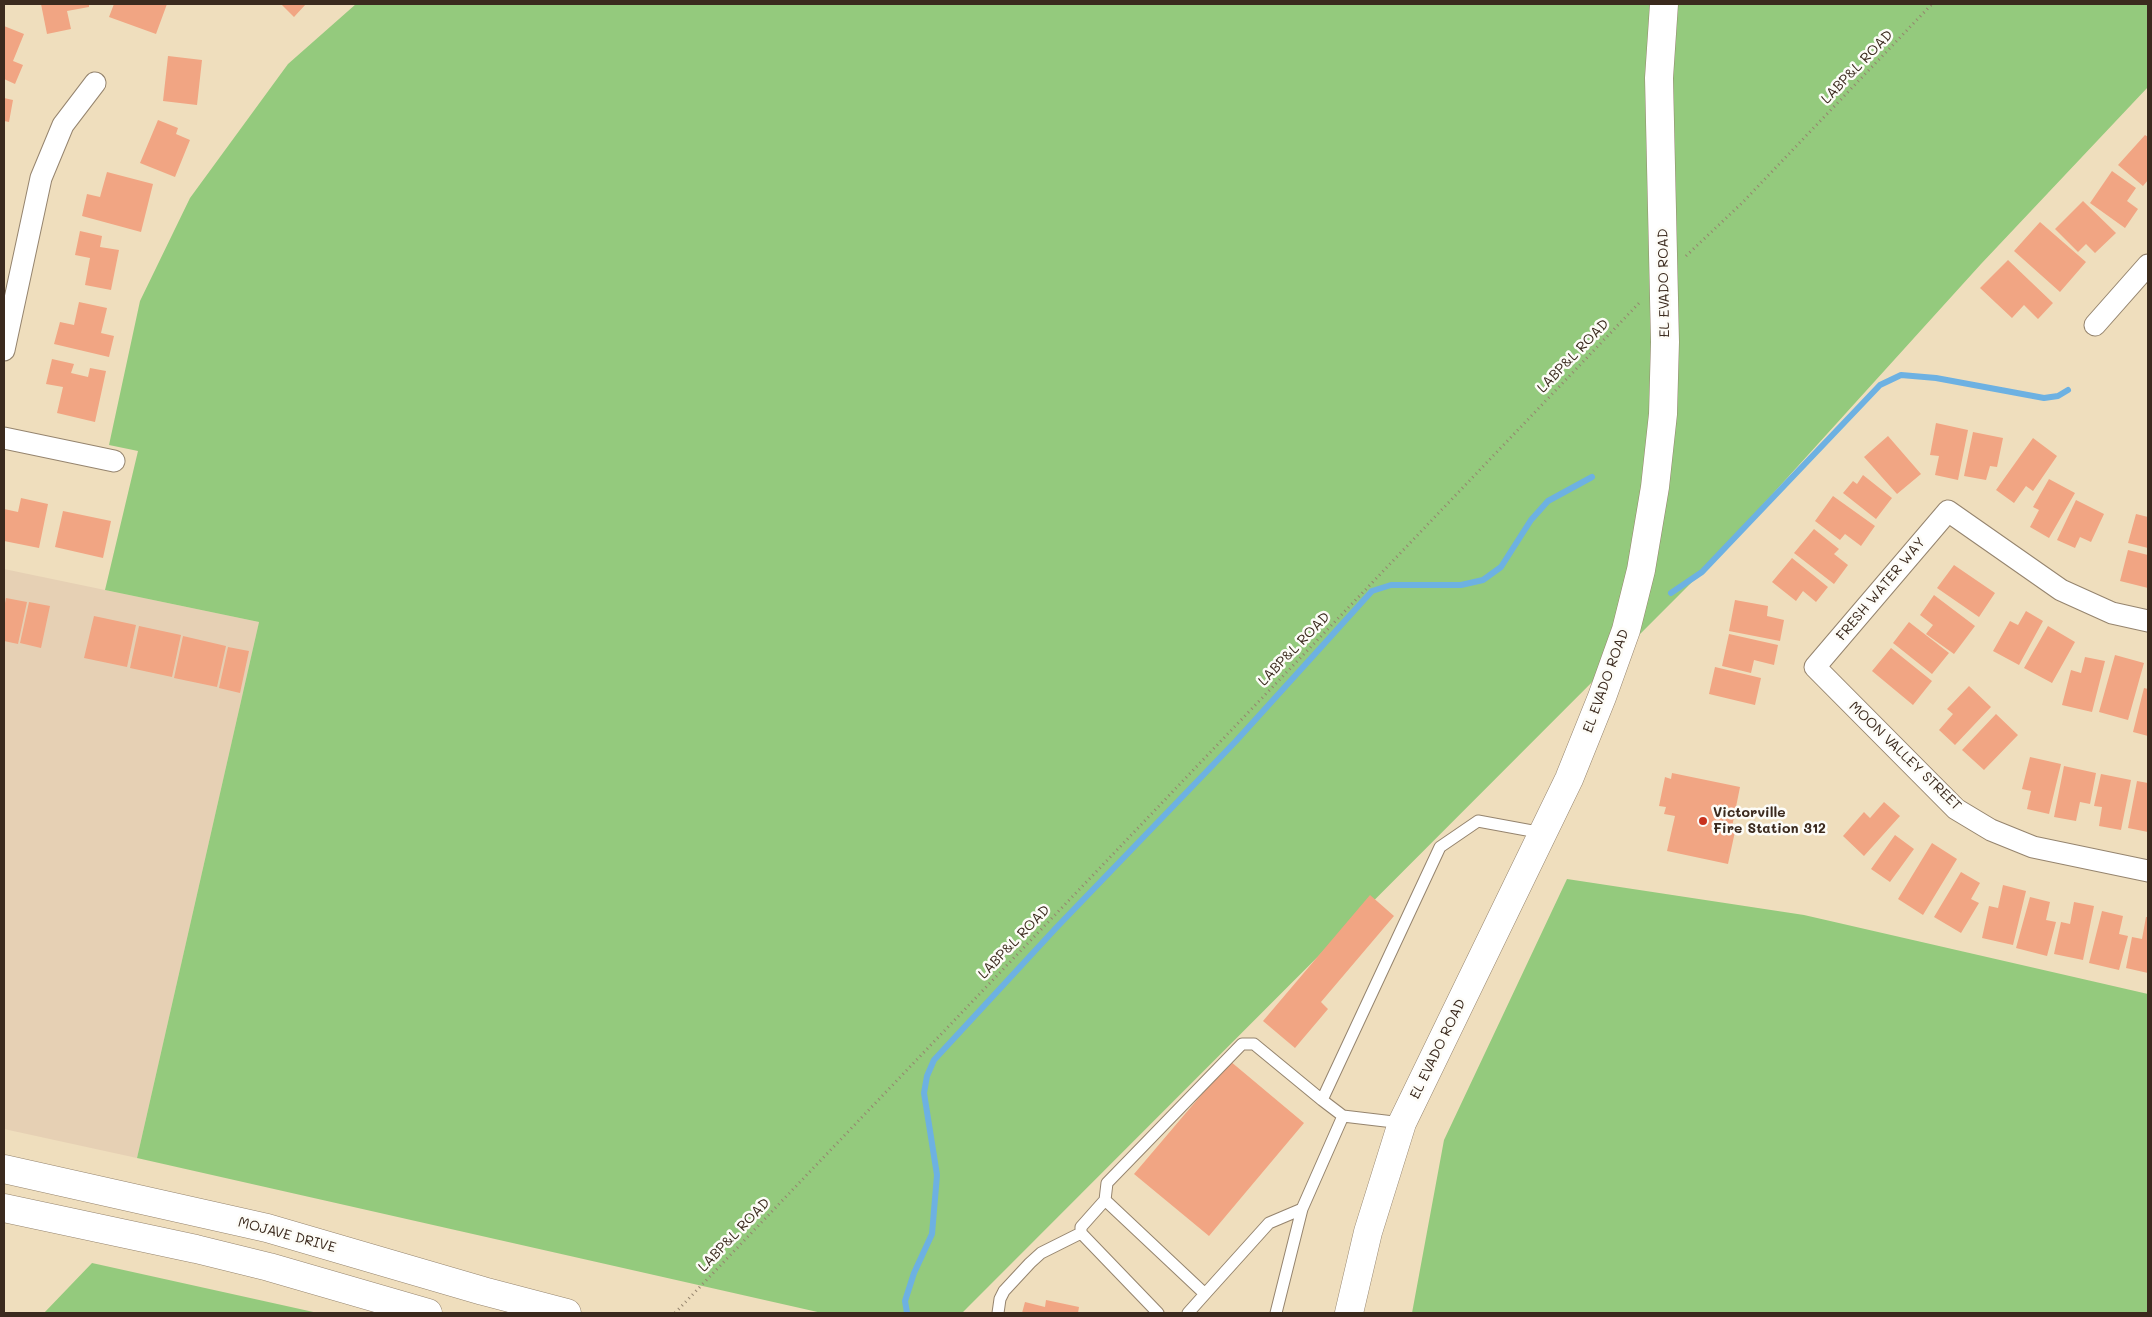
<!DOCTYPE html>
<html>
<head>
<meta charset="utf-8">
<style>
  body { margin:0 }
  #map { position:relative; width:2152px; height:1317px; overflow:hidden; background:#efdebd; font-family:Mali,sans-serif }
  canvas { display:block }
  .frame { position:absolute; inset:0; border:5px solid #3b2a1e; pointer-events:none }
</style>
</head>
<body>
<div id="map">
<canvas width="2152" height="1317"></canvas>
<div class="frame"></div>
</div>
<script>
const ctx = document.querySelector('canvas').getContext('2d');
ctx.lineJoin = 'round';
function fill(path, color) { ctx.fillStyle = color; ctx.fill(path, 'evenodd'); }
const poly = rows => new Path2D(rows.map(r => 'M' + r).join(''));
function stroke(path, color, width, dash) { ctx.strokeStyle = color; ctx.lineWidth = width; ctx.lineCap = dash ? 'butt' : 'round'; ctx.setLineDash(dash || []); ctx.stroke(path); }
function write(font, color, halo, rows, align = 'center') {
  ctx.font = font + ' Mali,sans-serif'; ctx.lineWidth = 5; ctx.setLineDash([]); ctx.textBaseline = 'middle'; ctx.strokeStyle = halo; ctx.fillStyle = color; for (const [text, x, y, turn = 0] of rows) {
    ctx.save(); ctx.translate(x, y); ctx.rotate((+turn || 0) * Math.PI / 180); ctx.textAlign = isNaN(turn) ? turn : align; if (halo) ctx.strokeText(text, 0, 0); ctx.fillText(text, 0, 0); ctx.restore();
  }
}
const built = poly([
  [4,569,259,622,137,1158,4,1129]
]);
const green = poly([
  [356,4,2148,4,2148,87,1981,264,1702,572,962,1313,822,1313,137,1158,259,622,105,590,138,451,109,445,140,301,190,198,288,64],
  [1567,879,1804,915,2148,994,2148,1313,1412,1313,1444,1140],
  [92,1263,318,1313,44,1313]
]);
const stream = poly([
  [1671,593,1702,572,1880,385,1901,375,1936,378,2044,398,2058,396,2068,390],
  [907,1313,905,1301,914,1273,932,1234,937,1175,924,1093,927,1076,934,1060,1056,928,1236,741,1372,591,1391,585,1461,585,1483,580,1501,567,1531,520,1548,501,1592,477]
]);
const building = poly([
  [41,4,89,4,89,7,67,11,71,29,47,34],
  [114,4,167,4,156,34,109,17],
  [281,4,306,4,294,17],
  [4,26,24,34,13,61,23,65,15,84,4,79],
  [168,56,202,60,197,105,163,101],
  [4,98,13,100,9,122,4,121],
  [158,120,178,128,176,134,190,140,175,177,140,163],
  [2145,135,2148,137,2148,180,2143,186,2118,165],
  [2112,171,2136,188,2127,201,2138,209,2125,228,2090,203],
  [107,172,153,184,141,232,82,216,87,194,100,197],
  [2083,201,2116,233,2095,253,2086,244,2078,252,2055,229],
  [2040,222,2086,262,2060,292,2014,251],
  [80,231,102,236,100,247,119,250,111,290,85,285,90,258,75,255],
  [2008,260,2053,303,2038,319,2024,305,2012,318,1980,288],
  [79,302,107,308,101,333,114,336,109,357,54,344,60,322,74,325],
  [52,359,74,364,71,373,88,377,90,368,106,371,95,422,57,413,63,387,46,384],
  [1936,423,1968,430,1958,480,1935,475,1939,456,1930,455],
  [1973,432,2003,438,1997,467,1990,466,1986,480,1964,476],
  [1888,436,1921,474,1897,494,1864,457],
  [2033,438,2057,456,2033,491,2026,486,2014,503,1996,490],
  [1863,475,1892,498,1876,519,1843,493,1853,481,1857,484],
  [2049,479,2075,493,2049,538,2030,527,2039,510,2033,507],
  [1833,496,1875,526,1861,546,1845,534,1840,540,1815,521],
  [21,498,48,504,39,548,4,541,4,509,18,512],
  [2076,500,2104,514,2091,542,2080,537,2075,548,2057,540],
  [63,511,111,521,103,558,55,547],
  [2136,514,2148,517,2148,548,2128,543],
  [1814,529,1839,549,1834,554,1848,565,1834,584,1794,553],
  [2128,550,2148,555,2148,588,2120,581],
  [1792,558,1828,587,1816,602,1803,591,1796,601,1772,582],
  [1954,565,1995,593,1979,617,1937,588],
  [1934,595,1975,626,1954,654,1926,634,1933,625,1920,615],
  [6,598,27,602,18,644,4,641,4,608],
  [1735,600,1768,606,1767,616,1784,620,1780,641,1729,631],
  [29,602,50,606,41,648,20,643],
  [2026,611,2043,621,2019,665,1993,651,2010,621,2018,625],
  [94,616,136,625,127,667,84,658],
  [1909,622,1949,653,1932,674,1893,643],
  [139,626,181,635,172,677,130,668],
  [2048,626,2075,642,2052,683,2024,668],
  [1729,634,1778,645,1774,665,1754,660,1751,673,1722,666],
  [183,636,226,646,217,687,174,678],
  [228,647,249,651,240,693,219,688],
  [1891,648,1932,681,1913,705,1872,671],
  [2115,655,2144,663,2128,720,2099,712],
  [2085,657,2105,661,2092,712,2062,705,2071,670,2081,673],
  [1715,667,1761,678,1755,705,1709,694],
  [1969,686,1991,707,1955,745,1939,730,1953,714,1947,709],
  [2144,688,2148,689,2148,736,2133,732],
  [1996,714,2018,735,1984,770,1962,750],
  [2030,757,2061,764,2049,814,2027,809,2031,791,2022,789],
  [2064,766,2096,773,2090,804,2080,802,2076,821,2054,817],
  [1672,773,1740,787,1732,827,1736,827,1728,864,1667,851,1675,816,1664,814,1666,807,1659,806,1665,777,1671,779],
  [2101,774,2131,780,2121,830,2099,826,2102,807,2094,806],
  [2137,781,2148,783,2148,832,2128,828],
  [1884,802,1900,816,1864,856,1843,836,1864,812,1870,818],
  [1895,835,1914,849,1890,882,1871,869],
  [1932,843,1957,859,1923,915,1898,899],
  [1961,872,1980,883,1971,899,1979,903,1961,933,1934,917],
  [2003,885,2026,891,2013,945,1982,938,1989,906,1998,908],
  [1370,895,1394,916,1321,1002,1328,1009,1295,1048,1263,1021],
  [2030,897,2050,902,2046,920,2056,922,2047,956,2016,948],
  [2074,902,2094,906,2083,960,2054,954,2061,922,2070,924],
  [2102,911,2123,916,2119,934,2128,936,2119,970,2089,963],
  [2146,917,2148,917,2148,973,2126,968,2132,937,2142,939],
  [1230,1061,1304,1123,1209,1236,1134,1174],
  [1046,1300,1079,1307,1078,1313,1022,1313,1025,1302,1045,1307]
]);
const path = poly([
  [1686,256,1742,203,1932,4],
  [675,1313,1641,301]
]);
const service = poly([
  [1402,1123,1343,1116,1322,1100,1440,847,1478,821,1543,833],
  [1105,1200,1107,1183,1242,1044,1254,1044,1322,1100],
  [1302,1209,1343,1116],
  [998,1313,1000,1299,1004,1291,1030,1263,1041,1253,1081,1233],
  [1158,1313,1081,1233,1081,1227,1105,1200,1205,1294,1269,1223,1302,1209,1276,1313],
  [1188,1313,1205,1294]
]);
const minor = poly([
  [2095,325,2148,265],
  [4,350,41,178,63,125,95,83],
  [4,438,114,461],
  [2148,621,2112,613,2061,590,1948,511,1815,667,1956,809,1991,830,2033,847,2148,871]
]);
const secondary = poly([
  [4,1169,267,1228,483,1291,567,1313],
  [4,1208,196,1249,269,1267,428,1313],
  [1349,1313,1368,1232,1402,1123,1569,779,1602,697,1626,630,1641,570,1655,487,1663,414,1665,342,1659,78,1664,4]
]);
const markers = [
  [1703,821,5,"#c8321e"]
];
const streetNames = [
  ["LABP&L ROAD",1857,67,-46],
  ["EL EVADO ROAD",1664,283,-91],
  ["LABP&L ROAD",1573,356,-46],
  ["FRESH WATER WAY",1881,589,-50],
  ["LABP&L ROAD",1294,649,-46],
  ["EL EVADO ROAD",1606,681,-70],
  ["MOON VALLEY STREET",1905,756,44],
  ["LABP&L ROAD",1014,942,-46],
  ["EL EVADO ROAD",1438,1049,-64],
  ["MOJAVE DRIVE",287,1235,15],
  ["LABP&L ROAD",734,1235,-46]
];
const poiNames = [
  ["Victorville",1713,813],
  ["Fire Station 312",1713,829]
];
fill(built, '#e6d0b4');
fill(green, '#94ca7d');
stroke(stream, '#6db1e2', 6);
fill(building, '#f1a583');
stroke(service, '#95846e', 13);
stroke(minor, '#95846e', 23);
stroke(secondary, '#95846e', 29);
stroke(path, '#95846e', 3, [1, 4]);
stroke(service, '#fff', 11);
stroke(minor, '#fff', 21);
stroke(secondary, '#fff', 28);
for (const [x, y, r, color] of markers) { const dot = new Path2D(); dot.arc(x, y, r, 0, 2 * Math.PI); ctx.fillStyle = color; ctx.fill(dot); stroke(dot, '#fdfcf7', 2); }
write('14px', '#3b2a1e', '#fdfcf7', streetNames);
write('bold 14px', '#3b2a1e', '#fdfcf7', poiNames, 'left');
</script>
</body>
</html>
